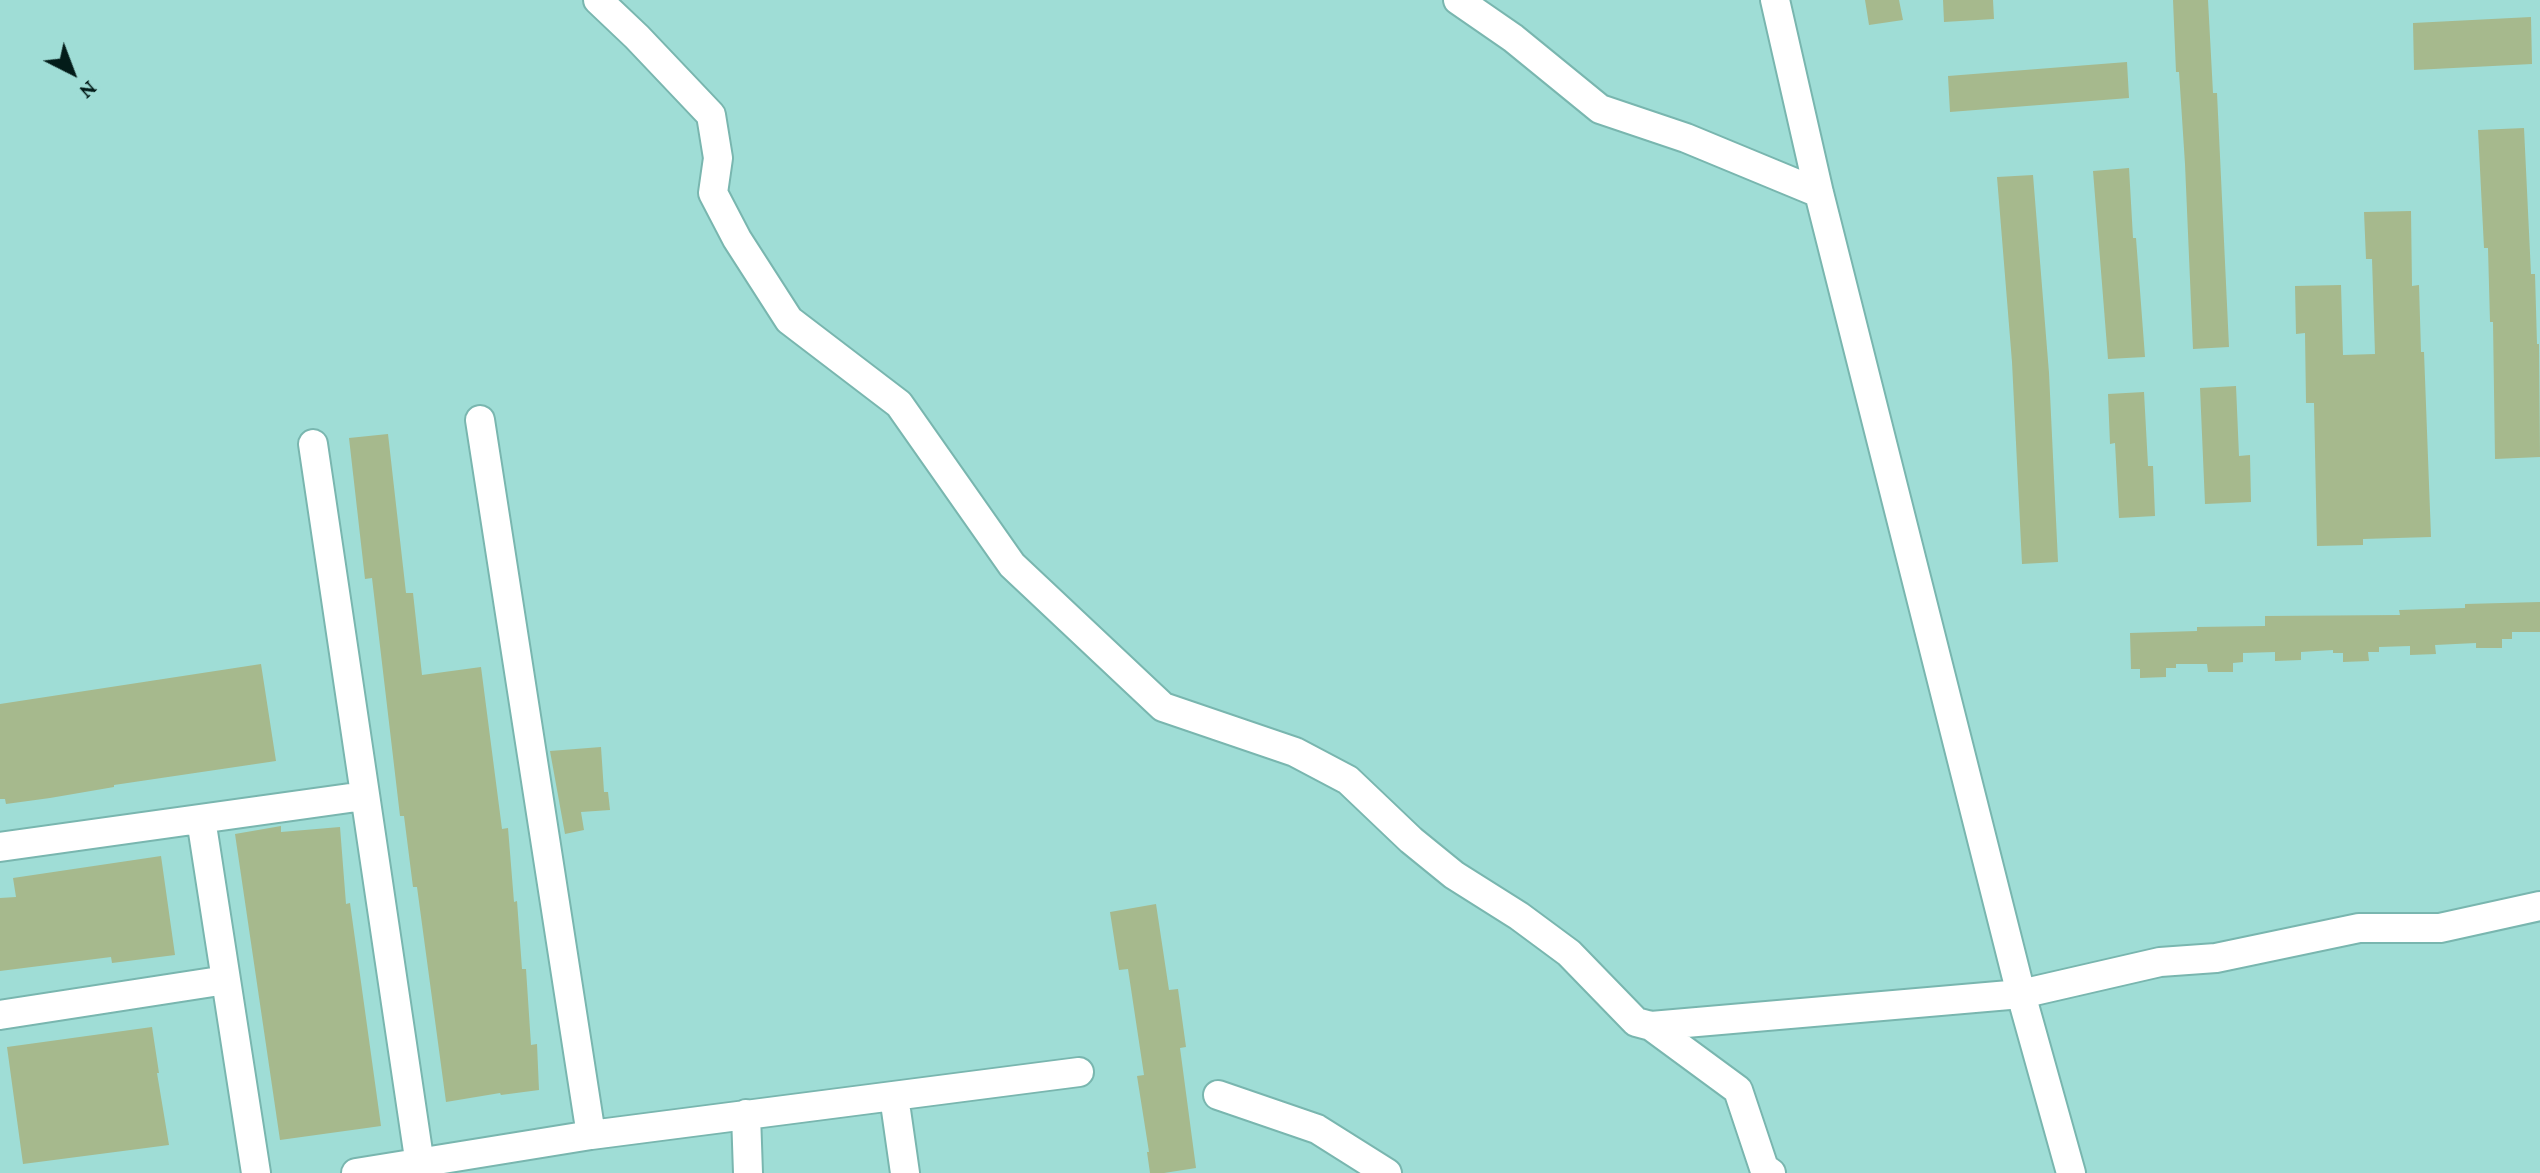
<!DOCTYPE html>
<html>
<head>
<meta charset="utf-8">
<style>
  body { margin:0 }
  #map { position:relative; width:2540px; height:1173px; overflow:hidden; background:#9fddd6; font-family:"Crimson Pro",serif }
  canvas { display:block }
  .north { position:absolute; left:32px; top:32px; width:80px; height:80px; -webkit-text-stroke:6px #9fddd6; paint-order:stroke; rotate:138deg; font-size:22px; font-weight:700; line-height:32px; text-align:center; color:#031c19 }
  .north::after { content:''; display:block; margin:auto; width:28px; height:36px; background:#031c19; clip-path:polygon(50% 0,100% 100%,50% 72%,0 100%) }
</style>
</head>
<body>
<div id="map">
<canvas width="2540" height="1173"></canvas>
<div class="north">N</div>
</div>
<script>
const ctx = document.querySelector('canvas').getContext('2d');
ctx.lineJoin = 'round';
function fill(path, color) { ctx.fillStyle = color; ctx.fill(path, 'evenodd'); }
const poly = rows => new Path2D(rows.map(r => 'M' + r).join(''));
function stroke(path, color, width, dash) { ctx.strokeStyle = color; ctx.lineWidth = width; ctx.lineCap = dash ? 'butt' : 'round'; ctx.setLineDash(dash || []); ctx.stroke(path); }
const building = poly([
  [1865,0,1899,0,1903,20,1869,25],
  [1943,0,1993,0,1994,19,1944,22],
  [2173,0,2208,0,2213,93,2217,93,2229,347,2193,349,2185,164,2179,72,2176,72],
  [2531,17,2532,64,2414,70,2413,23],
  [2127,62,2129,98,1950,112,1948,76],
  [2524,128,2531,274,2535,274,2537,344,2539,344,2540,457,2495,459,2493,322,2490,322,2488,248,2484,248,2478,130],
  [2129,168,2133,238,2136,238,2145,357,2108,359,2093,171],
  [2033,175,2049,373,2058,562,2022,564,2012,362,1997,177],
  [2411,211,2412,286,2419,285,2421,352,2424,352,2431,537,2363,539,2363,545,2317,546,2314,403,2306,403,2305,333,2296,334,2295,286,2341,285,2343,355,2375,354,2372,259,2366,259,2364,212],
  [2236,386,2239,456,2250,455,2251,502,2205,504,2200,388],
  [2144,392,2148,466,2153,466,2155,516,2119,518,2115,443,2110,444,2108,394],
  [388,434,406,593,413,593,422,675,481,667,502,829,508,828,514,902,517,901,522,969,526,969,531,1045,537,1044,539,1090,501,1095,500,1093,446,1102,417,887,413,887,404,816,400,816,372,578,365,579,349,438],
  [2540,602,2540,632,2512,632,2512,639,2502,639,2502,648,2476,648,2476,643,2435,645,2436,654,2410,655,2410,646,2379,647,2379,652,2368,652,2369,661,2343,662,2343,653,2333,653,2333,650,2301,652,2301,660,2275,661,2275,652,2243,653,2243,662,2233,663,2233,672,2208,672,2207,664,2176,664,2176,668,2166,668,2166,677,2140,678,2140,669,2131,669,2130,633,2197,631,2197,627,2265,626,2265,616,2400,615,2399,610,2465,608,2465,604],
  [261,664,276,761,114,785,114,787,50,798,6,804,5,799,0,799,0,704],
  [601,747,604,792,608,792,610,810,581,812,584,830,565,834,550,751],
  [281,826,281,832,340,827,346,904,350,903,381,1126,280,1140,235,834],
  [161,856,175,955,112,963,111,957,0,971,0,898,16,897,13,878],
  [1156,904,1169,990,1178,989,1181,1011,1186,1047,1180,1048,1196,1168,1164,1173,1150,1173,1147,1152,1149,1152,1137,1076,1144,1075,1128,969,1119,970,1110,912],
  [152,1027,159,1073,157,1073,169,1145,23,1164,7,1047]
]);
const minor = poly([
  [598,0,637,37,711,115,718,158,713,193,737,239,789,320,899,404,1012,565,1163,707,1295,752,1348,780,1411,840,1454,875,1519,916,1569,953,1636,1022,1651,1026,1738,1090,1764,1168,1771,1173],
  [1458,0,1513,38,1600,109,1686,138,1819,193],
  [1775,0,1819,193,2021,994,2071,1173],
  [480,420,591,1135],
  [313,444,420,1165],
  [201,819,256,1173],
  [0,847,364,796],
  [0,1015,226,980],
  [1651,1026,2021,994,2160,962,2216,958,2359,928,2440,928,2540,906],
  [1218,1095,1317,1129,1387,1173],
  [894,1096,905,1173],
  [746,1114,748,1173],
  [356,1173,591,1135,1079,1072]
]);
fill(building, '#a6b98d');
stroke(minor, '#79b6af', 32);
stroke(minor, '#fff', 28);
</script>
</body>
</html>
